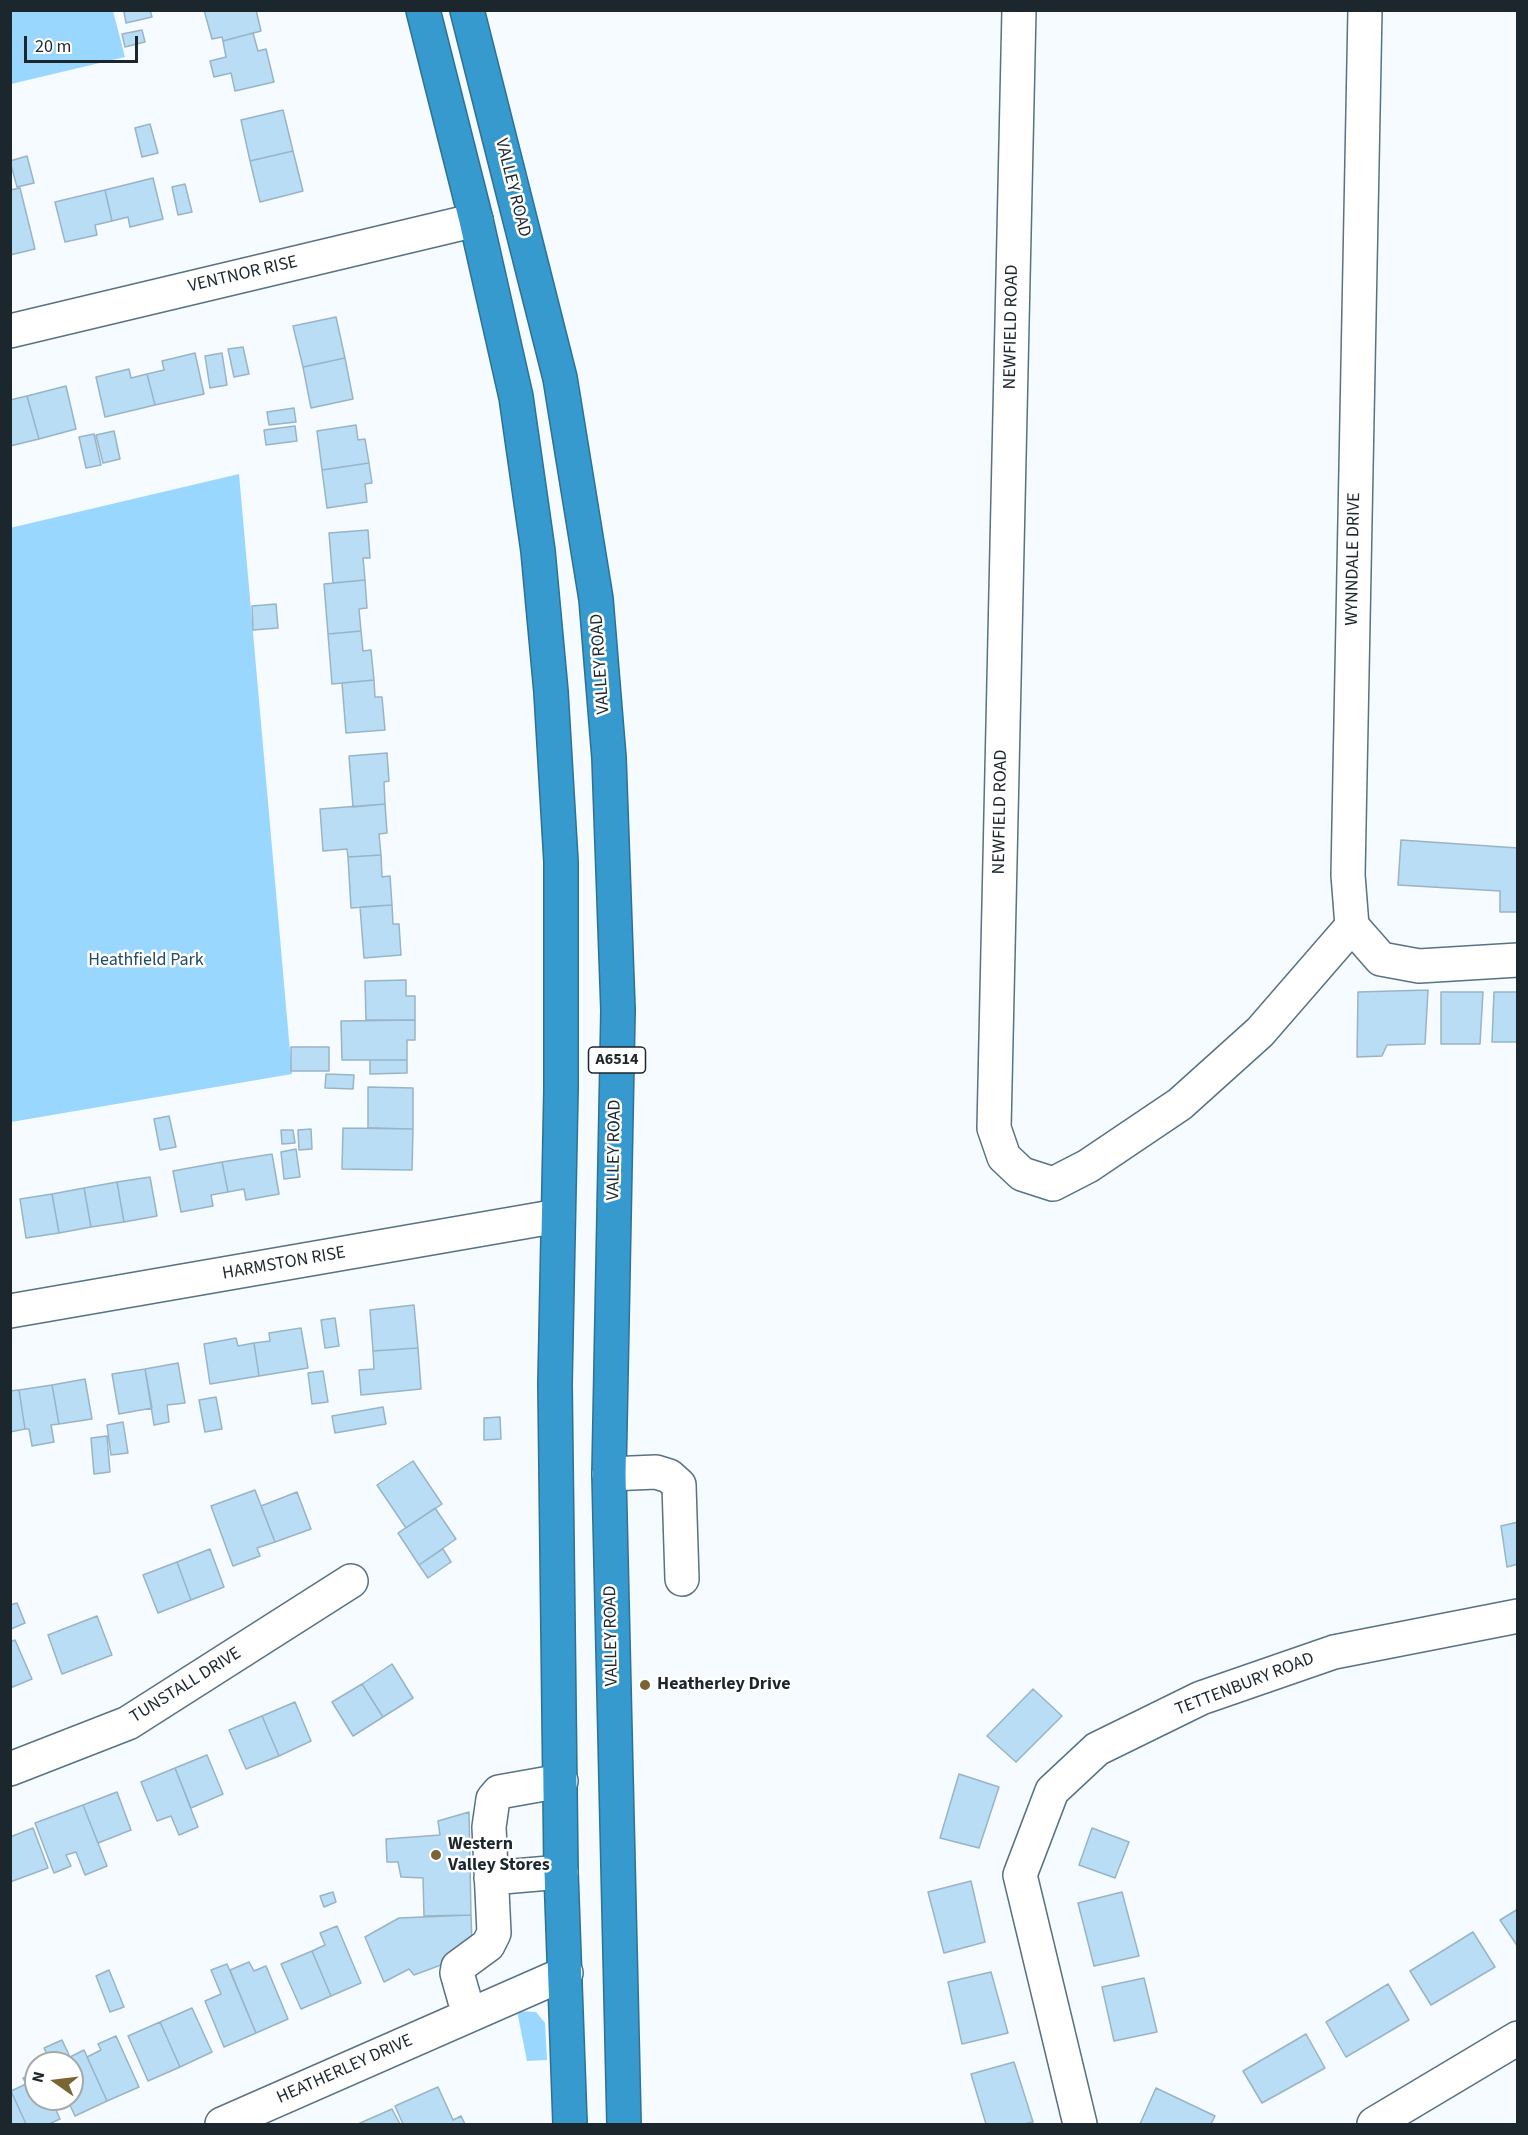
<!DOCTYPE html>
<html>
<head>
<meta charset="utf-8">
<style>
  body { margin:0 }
  #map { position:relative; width:1528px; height:2135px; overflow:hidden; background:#f5fbff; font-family:"Source Sans 3",sans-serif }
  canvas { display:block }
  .frame { position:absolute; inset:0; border:12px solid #1b262d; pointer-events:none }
  .north { position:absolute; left:24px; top:2051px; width:60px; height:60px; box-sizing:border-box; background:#fff; border:2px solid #a4a8ab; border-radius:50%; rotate:284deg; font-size:16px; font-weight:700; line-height:24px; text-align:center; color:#1b262d }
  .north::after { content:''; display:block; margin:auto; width:21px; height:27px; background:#796534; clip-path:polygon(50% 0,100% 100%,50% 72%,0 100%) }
  .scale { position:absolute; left:24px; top:36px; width:114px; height:27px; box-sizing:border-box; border:3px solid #1b262d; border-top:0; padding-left:8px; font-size:18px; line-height:21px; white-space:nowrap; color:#1b262d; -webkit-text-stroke:4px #fff; paint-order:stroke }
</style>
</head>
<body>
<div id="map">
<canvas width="1528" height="2135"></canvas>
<div class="frame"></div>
<div class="north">N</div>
<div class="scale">20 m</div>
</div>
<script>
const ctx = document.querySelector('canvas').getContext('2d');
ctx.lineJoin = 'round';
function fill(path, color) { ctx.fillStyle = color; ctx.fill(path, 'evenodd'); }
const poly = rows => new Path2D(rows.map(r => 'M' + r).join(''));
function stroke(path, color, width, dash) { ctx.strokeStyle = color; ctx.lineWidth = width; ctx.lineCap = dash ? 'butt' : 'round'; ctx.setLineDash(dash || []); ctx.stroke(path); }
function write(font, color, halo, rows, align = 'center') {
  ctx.font = font + ' "Source Sans 3",sans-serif'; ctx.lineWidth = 5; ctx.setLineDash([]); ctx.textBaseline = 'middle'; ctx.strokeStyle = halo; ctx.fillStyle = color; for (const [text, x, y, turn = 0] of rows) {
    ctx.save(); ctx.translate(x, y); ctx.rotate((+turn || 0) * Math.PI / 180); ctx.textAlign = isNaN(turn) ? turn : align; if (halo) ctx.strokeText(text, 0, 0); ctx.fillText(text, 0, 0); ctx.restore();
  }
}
const green = poly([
  [10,11,113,11,125,57,11,84],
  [239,474,292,1074,11,1122,10,528],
  [517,2011,536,2012,545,2023,547,2060,527,2061]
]);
const building = poly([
  [130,10,150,10,152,17,126,23,124,12,130,10],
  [204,10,256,10,261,31,223,41,222,37,212,39,204,10],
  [142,30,145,42,125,47,122,34,142,30],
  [253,33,258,51,266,49,274,82,235,91,231,73,214,77,210,61,226,57,223,41,253,33],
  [283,110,293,151,250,161,241,120,283,110],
  [150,124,158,153,142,157,135,128,150,124],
  [293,151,303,191,260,202,250,161,293,151],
  [27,156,34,183,17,187,10,161,27,156],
  [153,178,163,219,130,227,128,217,112,221,105,190,153,178],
  [185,184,192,212,178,215,172,187,185,184],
  [20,188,35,249,10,255,10,190,20,188],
  [105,190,112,221,95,225,97,235,65,242,55,202,105,190],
  [336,317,345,358,303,367,293,326,336,317],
  [243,347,249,374,234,377,228,349,243,347],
  [195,353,204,394,155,405,147,374,164,370,162,361,195,353],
  [222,353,227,385,210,388,205,356,222,353],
  [345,358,353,399,311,408,303,367,345,358],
  [129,369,131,378,147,374,155,405,105,417,96,377,129,369],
  [66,386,76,429,39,439,27,396,66,386],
  [27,396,39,439,10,446,10,400,27,396],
  [294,408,296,422,269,425,267,412,294,408],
  [356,425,358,440,365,439,369,463,322,470,317,431,356,425],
  [295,426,297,441,266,445,264,430,295,426],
  [114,431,120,459,103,463,96,435,114,431],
  [94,434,101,465,86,468,79,437,94,434],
  [369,463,372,483,365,484,367,502,327,508,322,470,369,463],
  [368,530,370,558,363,558,365,580,333,583,329,533,368,530],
  [365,580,367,608,359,609,361,631,328,634,324,584,365,580],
  [276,604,278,628,253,630,252,606,276,604],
  [361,631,363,651,371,650,374,680,332,684,328,634,361,631],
  [374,680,375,697,382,697,385,730,346,733,342,683,374,680],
  [387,753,389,781,384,782,385,804,353,807,349,756,387,753],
  [385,804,387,833,379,834,381,855,348,857,347,849,323,851,320,809,385,804],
  [1401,840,1518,848,1518,912,1500,912,1500,891,1398,885,1401,840],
  [381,855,382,877,390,876,392,905,351,908,348,857,381,855],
  [392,905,393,924,399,924,401,955,364,958,360,907,392,905],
  [406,980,406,996,415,996,415,1020,366,1020,365,981,406,980],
  [1428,990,1425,1044,1387,1045,1382,1056,1357,1057,1358,992,1428,990],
  [1441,992,1483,992,1480,1044,1441,1044,1441,992],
  [1494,992,1518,992,1518,1042,1492,1042,1494,992],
  [415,1020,415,1040,407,1040,407,1060,342,1060,341,1021,415,1020],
  [291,1047,329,1047,329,1071,291,1071,291,1047],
  [370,1060,407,1060,407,1073,370,1074,370,1060],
  [326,1074,354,1075,353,1089,325,1088,326,1074],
  [368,1087,413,1088,413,1129,368,1128,368,1087],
  [169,1116,176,1147,160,1150,154,1119,169,1116],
  [343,1128,413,1129,412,1170,342,1169,343,1128],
  [311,1129,312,1149,299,1150,298,1130,311,1129],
  [281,1130,293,1130,295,1143,282,1144,281,1130],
  [296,1149,300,1177,284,1179,281,1152,296,1149],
  [272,1154,279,1194,246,1200,244,1189,228,1192,222,1162,272,1154],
  [222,1162,228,1192,211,1195,213,1206,181,1212,173,1171,222,1162],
  [150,1177,157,1216,124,1222,117,1182,150,1177],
  [117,1182,124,1222,91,1227,84,1188,117,1182],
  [84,1188,91,1227,59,1233,52,1194,84,1188],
  [52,1194,59,1233,26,1238,20,1199,52,1194],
  [414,1305,418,1348,373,1351,370,1310,414,1305],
  [335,1318,339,1346,325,1348,321,1320,335,1318],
  [301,1328,308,1368,259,1376,254,1343,270,1341,269,1333,301,1328],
  [236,1338,238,1346,254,1343,259,1376,210,1384,204,1344,236,1338],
  [418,1348,421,1389,361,1395,359,1370,374,1369,373,1351,418,1348],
  [178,1363,185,1403,167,1405,169,1422,154,1425,145,1369,178,1363],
  [145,1369,152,1408,119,1414,112,1374,145,1369],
  [323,1371,328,1402,312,1404,308,1373,323,1371],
  [85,1379,92,1419,59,1424,52,1385,85,1379],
  [52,1385,59,1424,51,1425,54,1442,32,1446,29,1429,25,1429,19,1390,52,1385],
  [19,1390,25,1429,10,1432,10,1391,19,1390],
  [216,1397,222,1429,205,1432,199,1400,216,1397],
  [383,1407,386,1424,335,1433,332,1416,383,1407],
  [500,1417,501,1439,484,1440,484,1418,500,1417],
  [123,1422,128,1453,111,1455,107,1425,123,1422],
  [107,1436,110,1472,94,1474,91,1438,107,1436],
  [413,1461,442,1504,406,1528,377,1485,413,1461],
  [255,1490,275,1542,257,1548,260,1556,233,1566,211,1506,255,1490],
  [297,1492,311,1529,275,1542,261,1506,297,1492],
  [435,1508,456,1539,419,1565,398,1533,435,1508],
  [1518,1522,1518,1564,1507,1567,1501,1526,1518,1522],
  [210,1549,224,1587,191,1600,177,1562,210,1549],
  [443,1549,451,1562,428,1578,419,1565,443,1549],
  [177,1562,191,1600,158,1613,143,1575,177,1562],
  [17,1603,25,1623,11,1629,10,1605,17,1603],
  [97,1616,112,1655,62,1674,48,1635,97,1616],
  [15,1640,32,1679,10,1688,10,1642,15,1640],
  [392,1664,413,1698,383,1717,362,1684,392,1664],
  [362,1684,383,1717,353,1736,332,1702,362,1684],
  [1033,1689,1062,1716,1016,1762,987,1736,1033,1689],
  [295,1702,311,1741,279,1756,262,1716,295,1702],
  [262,1716,279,1756,246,1769,229,1730,262,1716],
  [207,1755,223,1794,191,1808,175,1768,207,1755],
  [175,1768,198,1827,179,1835,171,1816,157,1821,141,1782,175,1768],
  [959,1774,999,1787,979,1848,940,1838,959,1774],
  [117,1792,131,1830,98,1843,83,1805,117,1792],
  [83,1805,107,1866,85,1875,76,1852,66,1855,71,1866,54,1873,35,1823,83,1805],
  [469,1812,471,1915,424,1916,423,1878,401,1877,398,1862,387,1862,386,1839,440,1835,438,1821,469,1812],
  [33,1828,48,1868,10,1882,10,1837,33,1828],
  [1092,1828,1129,1842,1115,1878,1079,1865,1092,1828],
  [971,1881,985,1942,944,1953,928,1892,971,1881],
  [333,1892,336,1902,324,1907,320,1896,333,1892],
  [1122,1892,1139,1956,1094,1966,1078,1903,1122,1892],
  [1518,1909,1518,1947,1500,1920,1518,1909],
  [471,1915,472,1944,449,1962,414,1975,409,1969,384,1982,365,1937,399,1918,471,1915],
  [337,1926,361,1983,331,1996,312,1951,325,1945,320,1933,337,1926],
  [1473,1932,1495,1967,1431,2005,1410,1971,1473,1932],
  [312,1951,331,1996,301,2009,281,1964,312,1951],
  [249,1962,254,1971,266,1966,288,2019,256,2033,230,1970,249,1962],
  [227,1964,256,2033,224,2047,205,2001,221,1994,211,1970,227,1964],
  [109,1970,124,2007,110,2012,96,1976,109,1970],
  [991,1972,1008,2033,962,2044,948,1982,991,1972],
  [1144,1978,1157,2032,1114,2041,1102,1987,1144,1978],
  [1388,1984,1409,2020,1346,2057,1326,2022,1388,1984],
  [192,2008,212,2052,180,2067,160,2022,192,2008],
  [160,2022,180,2067,148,2081,128,2036,160,2022],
  [1306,2034,1325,2068,1262,2103,1243,2071,1306,2034],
  [116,2036,139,2087,107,2101,87,2057,101,2050,98,2044,116,2036],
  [62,2040,70,2057,84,2050,107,2101,75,2116,67,2099,72,2099,72,2063,51,2063,44,2048,62,2040],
  [1014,2062,1033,2122,1024,2124,986,2124,971,2074,1014,2062],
  [36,2073,36,2099,51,2099,60,2119,49,2124,26,2124,11,2091,26,2084,23,2078,36,2073],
  [438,2087,453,2120,461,2116,465,2124,403,2124,395,2106,438,2087],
  [1156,2088,1215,2116,1211,2124,1140,2124,1156,2088],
  [11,2091,26,2124,10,2124,11,2091],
  [392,2109,400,2124,358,2124,392,2109]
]);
const minor = poly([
  [1019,10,994,1128,1004,1157,1022,1174,1053,1184,1088,1166,1180,1104,1260,1032,1352,926],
  [1365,10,1348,875,1352,926,1381,959,1419,966,1518,960],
  [10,331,476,220],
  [10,1311,558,1216],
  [609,1474,656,1472,669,1476,679,1485,682,1579],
  [10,1769,128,1723,351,1581],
  [491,1878,561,1872],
  [469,2015,457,1973,458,1967,488,1945,494,1933,489,1827,493,1799,499,1792,561,1781],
  [222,2124,566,1973],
  [1080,2124,1020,1875,1052,1791,1097,1749,1201,1698,1334,1652,1518,1616],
  [1374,2124,1518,2038]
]);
const highway = poly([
  [423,10,476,220,516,397,538,551,551,692,561,862,561,1089,555,1384,561,1872,570,2124],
  [467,10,560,378,596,599,609,758,618,1010,609,1474,624,2124]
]);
const markers = [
  [645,1685,6,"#796534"],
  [436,1855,6,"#796534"]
];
const shields = [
  [617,1060,57]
];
const shieldNames = [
  ["A6514",617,1060]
];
const streetNames = [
  ["VALLEY ROAD",512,188,76],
  ["VENTNOR RISE",243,275,-13],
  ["NEWFIELD ROAD",1012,327,-89],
  ["WYNNDALE DRIVE",1354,559,-89],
  ["VALLEY ROAD",601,664,-94],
  ["NEWFIELD ROAD",1001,812,-89],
  ["VALLEY ROAD",615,1150,-89],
  ["HARMSTON RISE",284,1264,-10],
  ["VALLEY ROAD",612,1636,-91],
  ["TETTENBURY ROAD",1245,1685,-21],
  ["TUNSTALL DRIVE",186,1686,-32],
  ["HEATHERLEY DRIVE",345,2070,-24]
];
const parkNames = [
  ["Heathfield Park",146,961]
];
const poiNames = [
  ["Heatherley Drive",657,1685],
  ["Western",448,1845],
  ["Valley Stores",448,1866]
];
fill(green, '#9ad7fe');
fill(building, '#b8ddf5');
stroke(building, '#99b4c6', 1.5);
stroke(minor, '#587283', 36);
stroke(highway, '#2d7196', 36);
stroke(minor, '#fff', 33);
stroke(highway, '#379acf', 33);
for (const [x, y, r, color] of markers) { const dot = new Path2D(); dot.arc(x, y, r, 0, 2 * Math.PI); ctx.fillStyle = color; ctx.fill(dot); stroke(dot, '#fff', 2); }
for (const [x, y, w] of shields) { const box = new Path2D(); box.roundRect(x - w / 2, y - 13, w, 26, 4.5); ctx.fillStyle = '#fff'; ctx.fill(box); stroke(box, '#1b262d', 1.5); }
write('bold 16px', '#1b262d', null, shieldNames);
write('18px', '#1b262d', '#fff', streetNames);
write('18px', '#214c65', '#fff', parkNames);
write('bold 18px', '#1b262d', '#fff', poiNames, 'left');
</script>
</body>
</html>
